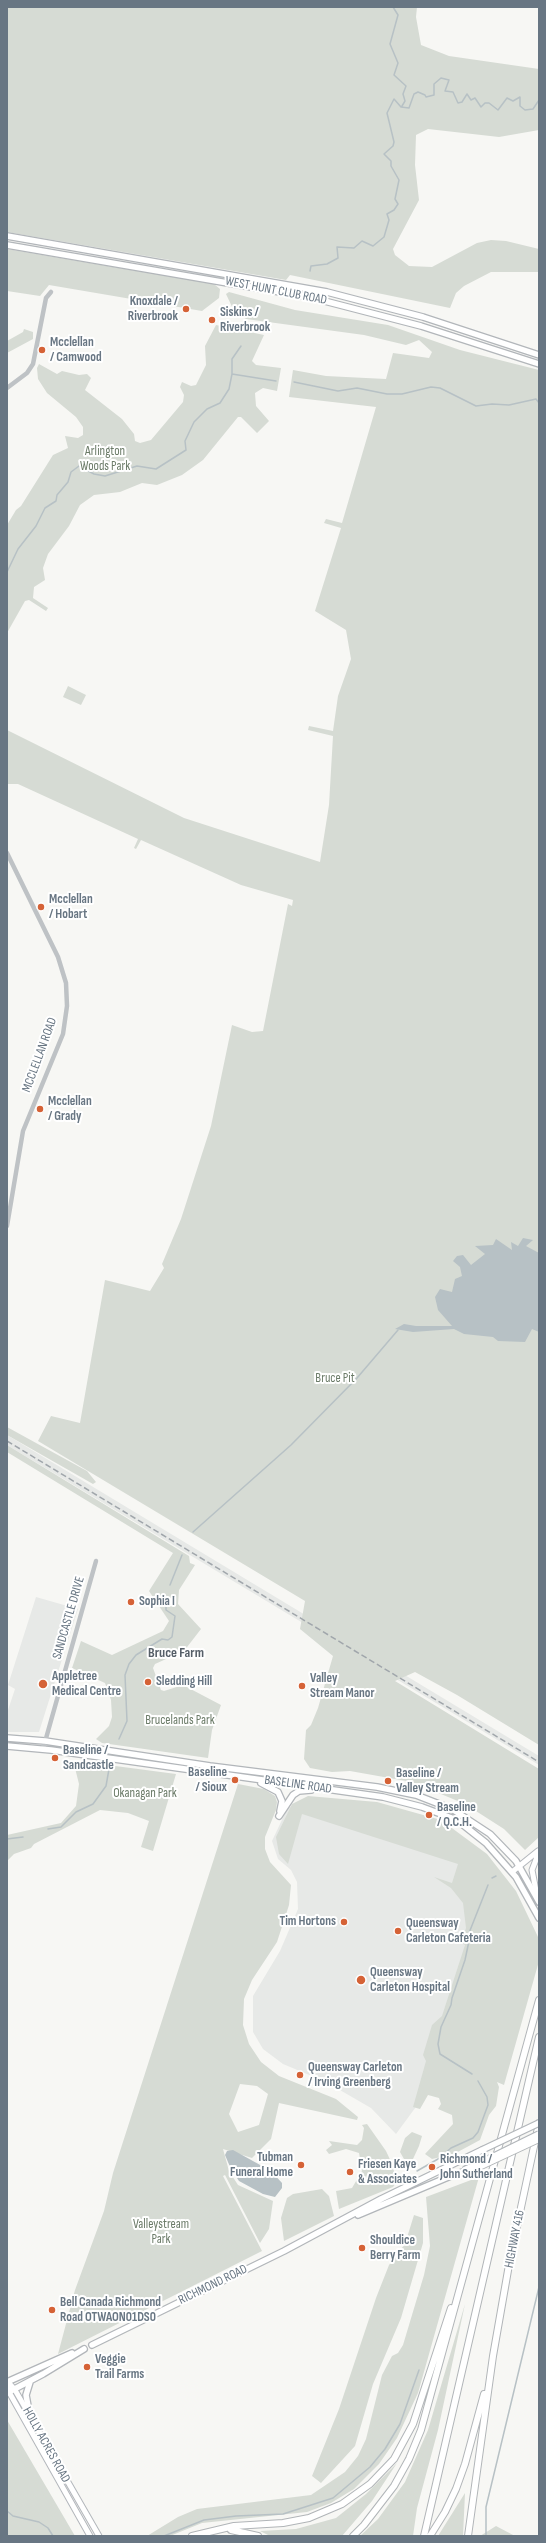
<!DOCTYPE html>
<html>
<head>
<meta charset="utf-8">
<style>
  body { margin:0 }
  #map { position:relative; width:546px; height:2543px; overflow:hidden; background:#f7f7f4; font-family:"Sofia Sans Condensed",sans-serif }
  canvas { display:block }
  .frame { position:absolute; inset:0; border:8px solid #687683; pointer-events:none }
</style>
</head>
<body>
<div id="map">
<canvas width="546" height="2543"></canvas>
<div class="frame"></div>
</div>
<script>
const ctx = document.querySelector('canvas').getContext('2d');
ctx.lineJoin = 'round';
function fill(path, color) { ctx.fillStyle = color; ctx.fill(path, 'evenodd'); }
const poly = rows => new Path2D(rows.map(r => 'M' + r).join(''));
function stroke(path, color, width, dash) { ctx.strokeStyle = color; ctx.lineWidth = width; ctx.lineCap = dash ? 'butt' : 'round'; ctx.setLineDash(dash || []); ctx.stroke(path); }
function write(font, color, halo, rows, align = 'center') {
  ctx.font = font + ' "Sofia Sans Condensed",sans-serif'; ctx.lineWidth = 4; ctx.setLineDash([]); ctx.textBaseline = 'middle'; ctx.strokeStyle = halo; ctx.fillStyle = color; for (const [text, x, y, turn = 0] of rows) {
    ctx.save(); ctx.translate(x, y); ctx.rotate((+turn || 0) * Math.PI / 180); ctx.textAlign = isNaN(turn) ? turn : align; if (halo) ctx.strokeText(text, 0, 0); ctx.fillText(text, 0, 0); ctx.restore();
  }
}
const built = poly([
  [7,1435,539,1756,539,1765,7,1445],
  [36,1597,78,1609,39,1732,7,1732,7,1713,15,1689,8,1685],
  [302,1805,463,1856,470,1900,465,1964,421,2100,396,2134,371,2108,326,2082,283,2064,263,2049,253,2032,253,1996,280,1951,298,1909,297,1882,291,1870,278,1859,272,1841,288,1807]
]);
const green = poly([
  [7,7,417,7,416,17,421,45,449,56,539,69,539,130,499,137,428,129,416,135,415,165,419,200,393,249,395,255,409,266,432,267,477,243,491,240,506,241,539,249,539,272,491,272,464,286,456,293,450,308,290,275,286,280,7,232],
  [7,249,214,284,220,289,219,298,202,311,49,285,40,296,7,291],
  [229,292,295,310,388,325,460,350,539,370,539,1745,457,1695,415,1672,395,1681,539,1769,539,1837,525,1850,504,1829,465,1804,412,1782,350,1771,332,1772,310,1768,304,1759,306,1730,311,1725,318,1708,333,1656,300,1629,305,1601,38,1441,51,1416,80,1423,105,1280,150,1291,164,1268,162,1264,181,1219,211,1126,232,1025,252,1032,263,1031,288,904,292,906,293,900,241,885,141,840,136,849,134,848,138,839,18,784,7,784,7,730,184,818,320,862,329,805,333,736,308,730,309,726,333,731,338,696,351,659,346,630,315,611,341,528,324,523,326,519,342,523,376,407,289,397,293,370,326,376,386,379,393,353,429,358,432,352,419,340,406,345,364,335,246,319,234,311,226,294],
  [216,325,264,335,252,361,256,365,281,368,277,391,263,388,255,393,256,406,269,421,257,433,241,417,238,417,203,460,182,475,157,485,142,483,120,492,94,495,80,505,69,526,48,554,43,568,45,580,34,587,33,598,48,608,46,611,29,600,25,601,7,633,7,525,16,510,21,506,53,455,68,448,65,436,78,438,83,435,83,427,76,417,47,393,38,379,37,368,39,364,57,374,62,371,79,375,87,374,91,378,85,390,122,419,134,434,135,441,140,443,151,440,183,402,184,395,180,387,182,382,191,386,196,385,206,365,205,346],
  [24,329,33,332,33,339,7,353,7,341,23,332],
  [68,686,86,695,81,705,63,697],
  [7,1427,87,1471,96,1482,93,1484,7,1435],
  [7,1445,189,1556,190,1563,195,1565,179,1590,178,1604,201,1629,184,1651,155,1664,153,1668,161,1690,164,1691,183,1685,221,1705,212,1730,208,1758,102,1743,96,1739,109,1726,112,1717,111,1700,105,1683,72,1668,81,1641,112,1655,163,1631,169,1621,149,1591,173,1553,7,1452],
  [82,1762,99,1767,100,1764,123,1767,176,1774,153,1851,141,1847,149,1821,128,1813,100,1810,34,1844,31,1848,14,1854,7,1861,7,1835,61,1823,76,1806,79,1784,75,1768],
  [238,1784,264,1789,275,1796,277,1802,276,1810,265,1837,265,1849,270,1862,291,1885,289,1905,277,1942,252,1980,244,1999,243,2025,249,2044,261,2062,279,2076,336,2099,358,2117,357,2120,279,2103,271,2139,252,2158,223,2149,229,2171,238,2185,273,2201,269,2229,260,2243,225,2175,223,2176,262,2251,58,2354,75,2290,104,2211,113,2173],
  [240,2084,257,2086,268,2094,259,2125,238,2132,229,2114],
  [308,1796,377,1802,441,1820,487,1854,516,1891,539,1939,539,1961,504,2085,497,2082,499,2087,496,2106,489,2115,480,2140,454,2154,432,2159,425,2154,453,2124,452,2115,438,2109,441,2104,439,2098,428,2095,420,2109,413,2107,426,2061,423,2055,432,2025,442,2016,465,1945,461,1943,466,1928,463,1903,451,1888,434,1877,452,1883,458,1864,302,1814,288,1864,279,1854,276,1837,292,1804],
  [367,2124,386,2151,393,2166,396,2183,393,2187,339,2209,336,2191,352,2188,362,2171,359,2153,346,2149,329,2154,326,2150,332,2145,329,2141,357,2145,362,2140,364,2128,362,2125],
  [412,2132,422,2136,419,2146,413,2159,404,2159,400,2152,405,2138],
  [479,2177,418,2393,397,2438,379,2464,354,2489,331,2503,307,2512,202,2523,170,2536,147,2536,178,2517,197,2509,311,2495,345,2472,358,2456,366,2439,382,2375,392,2356,398,2353,403,2345,424,2275,430,2246,426,2197],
  [322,2189,329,2196,334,2216,284,2241,281,2218,287,2198,293,2194],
  [414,2215,423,2218,423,2243,401,2318,373,2384,355,2446,321,2483,312,2476,339,2409,376,2298,389,2265,405,2244],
  [465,2304,438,2430,417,2508,413,2536,360,2536,378,2519,405,2482,428,2430],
  [7,2420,75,2536,7,2536],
  [397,2463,372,2501,342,2536,270,2536,260,2531,296,2529,336,2518,366,2494],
  [465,2493,463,2536,438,2536],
  [496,2526,515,2536,480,2536]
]);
const water = poly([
  [523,1238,533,1240,526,1246,539,1253,539,1332,532,1329,525,1342,498,1341,493,1337,464,1334,454,1329,413,1332,395,1329,404,1324,416,1326,452,1326,438,1310,435,1297,440,1289,452,1292,455,1279,462,1276,460,1267,453,1261,457,1256,463,1255,471,1265,485,1254,475,1246,493,1245,496,1239,512,1250,511,1242,518,1246],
  [233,2150,271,2171,282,2183,282,2188,275,2197,263,2194,239,2181,231,2169,225,2155,227,2151]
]);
const stream = poly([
  [393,7,398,15,390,44,398,63,394,75,406,86,403,94,405,101,402,106],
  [310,271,311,266,327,264,338,258,337,247,354,248,362,241,373,246,384,237,389,220,387,214,394,210,398,204,395,199,399,180,391,166,391,161,384,154,393,146,394,142,387,113,394,99,401,107,409,108,414,94,418,92,425,95,426,97,434,95,434,84,441,78,449,80,445,91,453,92,458,103,462,102,467,94,471,100,475,98,481,107,485,103,489,103,498,110,507,98,513,101,520,97,520,106,525,110,533,109,539,100],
  [232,374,276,381],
  [294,382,338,391,357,388,387,394,402,394,431,387,440,388,476,406,492,404,509,405,536,399,539,403],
  [7,572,18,549,36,526,45,508,56,501,57,495,68,482,71,472,79,466,94,474,105,476,137,466,156,469,186,450,185,441,194,422,207,409,220,403,229,389,232,374,232,359,241,346],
  [193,1532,291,1445,357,1378,398,1330],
  [170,1585,182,1555],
  [119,1739,127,1721,125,1675,129,1664,136,1655,162,1639,168,1640,172,1637,175,1616,166,1610,166,1599],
  [48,1829,61,1827,76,1812,93,1804,106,1786,109,1769],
  [7,1839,23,1837],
  [492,1878,496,1876],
  [469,1933,488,1885],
  [469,1941,465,1960,452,1998,451,2005,441,2027,438,2044,440,2054,472,2074],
  [417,2171,438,2159,451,2148,473,2138,478,2132,488,2105,487,2097,478,2081],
  [539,2260,539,2268],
  [7,2511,13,2516,39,2522,48,2528,53,2536],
  [164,2536,204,2520,236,2516,283,2514,333,2498,370,2467,385,2449,400,2424,419,2370],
  [486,2536,486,2507,539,2287]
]);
const tertiary = poly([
  [7,388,27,373,33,364,46,298,51,292],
  [7,853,58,957,66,983,67,1006,63,1034,23,1131,7,1226],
  [43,1749,96,1561]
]);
const secondary = poly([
  [512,1872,538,1851],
  [537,1896,532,1870,539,1852],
  [8,2382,15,2390,99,2536],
  [8,2382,9,2392,90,2536]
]);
const primary = poly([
  [7,236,327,292,423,317,539,355],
  [7,245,309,297,421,326,539,364],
  [7,1738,45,1741,210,1766,377,1787,416,1795,452,1809,490,1834,516,1861,539,1902],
  [7,1746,51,1750,383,1797,422,1807,457,1820,486,1843,516,1877,539,1918],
  [261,1783,278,1792,282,1801,280,1811],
  [279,1816,293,1795,299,1791,311,1790],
  [466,2169,480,2163],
  [358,2215,453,2175],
  [92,2345,284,2251,381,2199,482,2150],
  [7,2382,72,2353],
  [7,2393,43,2374,84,2349],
  [30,2417,26,2395,30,2382]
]);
const motorway = poly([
  [449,2176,479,2167],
  [231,2530,258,2536],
  [192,2536,234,2526,283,2523,309,2518,342,2504,370,2484,394,2459,413,2424,451,2308],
  [353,2536,364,2525,394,2486,409,2459,421,2430,539,2000],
  [424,2536,539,2037],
  [430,2536,445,2512,456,2489,465,2464,484,2394],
  [468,2536,493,2356,510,2259,539,2123]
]);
const rail = poly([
  [7,1441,539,1762]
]);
const primaryBridge = poly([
  [482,2150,539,2123],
  [480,2163,539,2134]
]);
const motorwayBridge = poly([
  [479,2167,539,2139]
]);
const markers = [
  [186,309,4,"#d56236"],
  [212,320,4,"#d56236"],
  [42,350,4,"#d56236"],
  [41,907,4,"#d56236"],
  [40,1109,4,"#d56236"],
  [131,1602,4,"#d56236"],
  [148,1682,4,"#d56236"],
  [43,1684,5,"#d56236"],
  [302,1686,4,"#d56236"],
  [55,1758,4,"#d56236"],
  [235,1780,4,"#d56236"],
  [388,1781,4,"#d56236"],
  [429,1815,4,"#d56236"],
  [344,1922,4,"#d56236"],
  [398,1931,4,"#d56236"],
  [361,1980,5,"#d56236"],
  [300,2075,4,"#d56236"],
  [301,2165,4,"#d56236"],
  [432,2167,4,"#d56236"],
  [350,2172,4,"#d56236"],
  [362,2248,4,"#d56236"],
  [52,2310,4,"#d56236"],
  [87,2367,4,"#d56236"]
];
const streetNames = [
  ["WEST HUNT CLUB ROAD",276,291,11],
  ["MCCLELLAN ROAD",40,1055,-70],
  ["SANDCASTLE DRIVE",69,1618,-74],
  ["BASELINE ROAD",298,1785,8],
  ["HIGHWAY 416",515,2239,-79],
  ["RICHMOND ROAD",213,2285,-26],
  ["HOLLY ACRES ROAD",46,2445,61]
];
const poiNames = [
  ["Knoxdale /",178,302,"right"],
  ["Riverbrook",178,317,"right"],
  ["Siskins /",220,313],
  ["Riverbrook",220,328],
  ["Mcclellan",50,343],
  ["/ Camwood",50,358],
  ["Mcclellan",49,900],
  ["/ Hobart",49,915],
  ["Mcclellan",48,1102],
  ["/ Grady",48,1117],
  ["Sophia I",139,1602],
  ["Appletree",52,1677],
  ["Medical Centre",52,1692],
  ["Valley",310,1679],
  ["Stream Manor",310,1694],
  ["Sledding Hill",156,1682],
  ["Baseline /",63,1751],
  ["Sandcastle",63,1766],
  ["Baseline",227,1773,"right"],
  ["/ Sioux",227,1788,"right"],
  ["Baseline /",396,1774],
  ["Valley Stream",396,1789],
  ["Baseline",437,1808],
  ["/ Q.C.H.",437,1823],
  ["Tim Hortons",336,1922,"right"],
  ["Queensway",406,1924],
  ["Carleton Cafeteria",406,1939],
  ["Queensway",370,1973],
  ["Carleton Hospital",370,1988],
  ["Queensway Carleton",308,2068],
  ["/ Irving Greenberg",308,2083],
  ["Tubman",293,2158,"right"],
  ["Funeral Home",293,2173,"right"],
  ["Richmond /",440,2160],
  ["John Sutherland",440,2175],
  ["Friesen Kaye",358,2165],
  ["& Associates",358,2180],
  ["Shouldice",370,2241],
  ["Berry Farm",370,2256],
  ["Bell Canada Richmond",60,2303],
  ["Road OTWAON01DS0",60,2318],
  ["Veggie",95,2360],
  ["Trail Farms",95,2375]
];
const parkNames = [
  ["Arlington",105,452],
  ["Woods Park",105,467],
  ["Bruce Pit",335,1379],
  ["Brucelands Park",180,1721],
  ["Okanagan Park",145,1794],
  ["Valleystream",161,2225],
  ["Park",161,2240]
];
const neighbourhoodNames = [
  ["Bruce Farm",176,1653]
];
fill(built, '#e7e9e7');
fill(green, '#d6dbd4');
fill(water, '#b7c1c5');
stroke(stream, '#b7c1c5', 1.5);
stroke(secondary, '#b3b7bc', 7);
stroke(primary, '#b2b6ba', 8);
stroke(motorway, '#b1b5b8', 8);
stroke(tertiary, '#bec2c5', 4.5);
stroke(secondary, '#fff', 5);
stroke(primary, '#fff', 5.5);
stroke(motorway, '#fff', 6);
stroke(rail, '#a0a6ab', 1.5, [6, 3]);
stroke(primaryBridge, '#b2b6ba', 8, []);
stroke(motorwayBridge, '#b1b5b8', 8, []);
stroke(primaryBridge, '#fff', 5.5);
stroke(motorwayBridge, '#fff', 6);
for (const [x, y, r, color] of markers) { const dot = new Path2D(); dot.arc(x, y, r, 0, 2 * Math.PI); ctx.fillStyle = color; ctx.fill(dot); stroke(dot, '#fff', 1.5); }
write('13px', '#687683', '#fff', streetNames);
write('bold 13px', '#687683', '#fff', poiNames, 'left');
write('13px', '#6a7a67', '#fff', parkNames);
write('bold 14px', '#565f68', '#fff', neighbourhoodNames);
</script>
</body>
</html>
